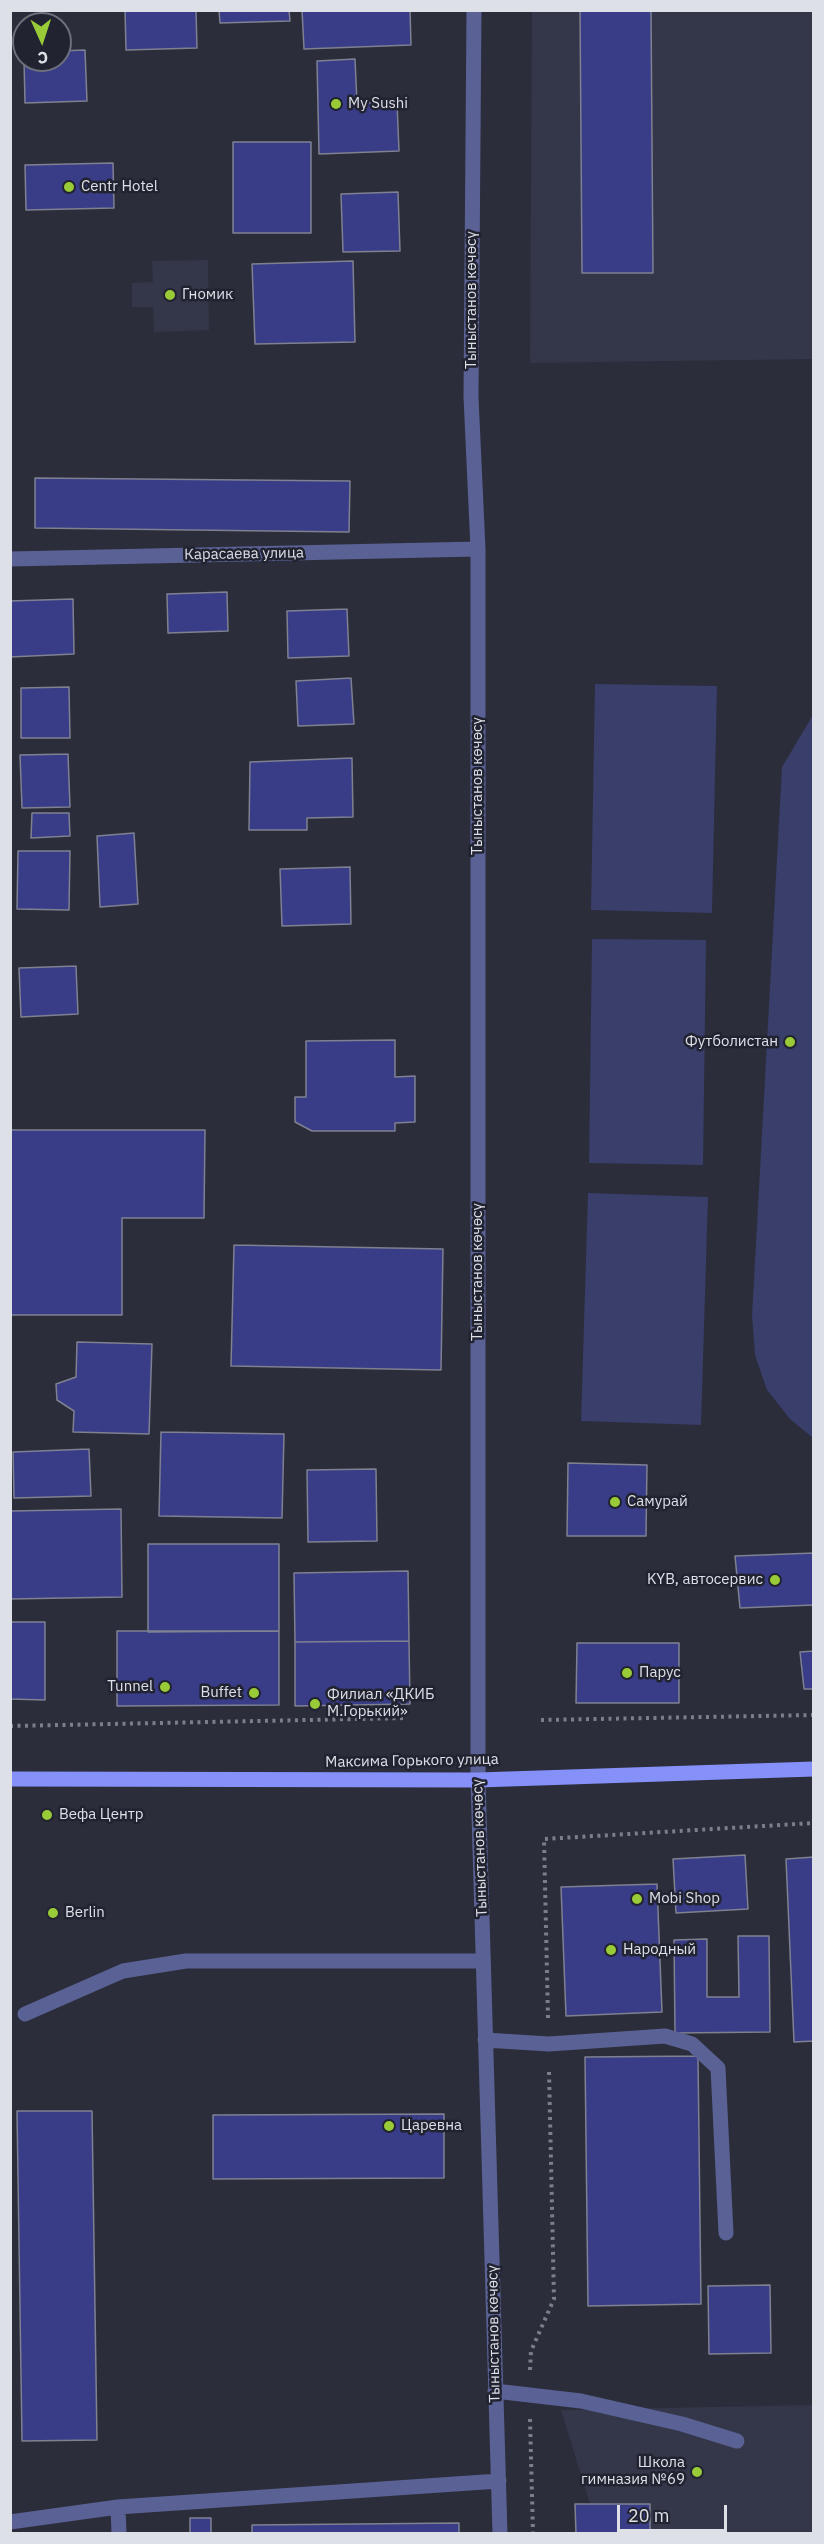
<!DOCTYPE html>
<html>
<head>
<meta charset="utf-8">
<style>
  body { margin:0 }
  #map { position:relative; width:824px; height:2544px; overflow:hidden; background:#2b2d3a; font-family:"IBM Plex Sans",sans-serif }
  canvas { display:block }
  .frame { position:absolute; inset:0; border:12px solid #dee0e8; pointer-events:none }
  .north { position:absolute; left:12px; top:12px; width:60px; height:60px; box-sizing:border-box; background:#212330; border:2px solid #6d6f7a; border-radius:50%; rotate:177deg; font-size:16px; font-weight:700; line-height:24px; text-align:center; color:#dee0e8 }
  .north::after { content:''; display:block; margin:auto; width:21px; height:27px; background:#98cb37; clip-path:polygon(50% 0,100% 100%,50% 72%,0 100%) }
  .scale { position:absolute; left:617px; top:2505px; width:110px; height:27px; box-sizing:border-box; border:3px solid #dee0e8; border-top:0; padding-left:8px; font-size:18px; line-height:21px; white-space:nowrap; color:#dee0e8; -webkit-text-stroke:4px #212330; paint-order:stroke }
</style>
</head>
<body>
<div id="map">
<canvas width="824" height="2544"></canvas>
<div class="frame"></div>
<div class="north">С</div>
<div class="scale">20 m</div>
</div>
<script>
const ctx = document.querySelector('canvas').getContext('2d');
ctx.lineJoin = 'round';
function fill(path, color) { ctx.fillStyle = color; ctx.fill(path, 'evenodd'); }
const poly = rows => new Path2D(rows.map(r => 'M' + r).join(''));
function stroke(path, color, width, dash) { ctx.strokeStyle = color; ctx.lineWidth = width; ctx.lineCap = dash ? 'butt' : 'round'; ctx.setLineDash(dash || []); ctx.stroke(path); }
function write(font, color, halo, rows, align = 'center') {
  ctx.font = font + ' "IBM Plex Sans",sans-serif'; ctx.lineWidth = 5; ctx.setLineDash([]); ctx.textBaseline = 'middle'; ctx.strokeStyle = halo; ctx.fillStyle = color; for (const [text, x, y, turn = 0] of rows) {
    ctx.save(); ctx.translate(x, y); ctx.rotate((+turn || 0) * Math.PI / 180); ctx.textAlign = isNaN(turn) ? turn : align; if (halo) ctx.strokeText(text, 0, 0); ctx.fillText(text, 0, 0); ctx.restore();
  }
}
const built = poly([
  [532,11,813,11,813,359,530,363],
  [208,260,209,330,154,332,153,307,132,307,132,283,153,282,152,261],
  [813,2405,813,2533,599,2533,561,2410]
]);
const green = poly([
  [595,684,717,686,712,913,591,910],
  [813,715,813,1438,790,1419,767,1390,755,1355,752,1316,782,767],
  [592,939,706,940,703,1165,589,1163],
  [588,1193,708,1197,701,1425,581,1421]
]);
const building = poly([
  [125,10,196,10,197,48,126,50,125,10],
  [219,10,289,10,290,21,220,23,219,10],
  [302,10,410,10,411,45,304,49,302,10],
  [580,10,651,10,653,273,582,273,580,10],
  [85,50,87,101,25,103,24,60,60,60,60,51,85,50],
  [355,59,357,103,397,102,399,151,319,154,317,61,355,59],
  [233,142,311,142,311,233,233,233,233,142],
  [113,163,114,208,26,210,25,165,113,163],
  [398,192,400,251,343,252,341,194,398,192],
  [353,261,355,342,255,344,252,264,353,261],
  [35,478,350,481,349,532,35,528,35,478],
  [227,592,228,631,168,633,167,594,227,592],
  [73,599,74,654,10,657,10,601,73,599],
  [347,609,349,656,288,658,287,611,347,609],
  [351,678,354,724,298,726,296,681,351,678],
  [69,687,70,738,21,738,21,688,69,687],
  [68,754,70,807,22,808,20,755,68,754],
  [352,758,353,817,307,818,307,830,249,830,250,762,352,758],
  [32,813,69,813,70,836,31,838,32,813],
  [134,833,138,904,100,907,97,836,134,833],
  [18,851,70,851,69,910,17,909,18,851],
  [350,867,351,924,282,926,280,869,350,867],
  [76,966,78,1014,21,1017,19,968,76,966],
  [395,1040,395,1077,415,1076,415,1122,395,1123,395,1131,312,1131,295,1122,295,1097,306,1097,306,1041,395,1040],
  [10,1130,205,1130,204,1218,122,1218,122,1315,10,1315,10,1130],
  [234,1245,443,1249,441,1370,231,1366,234,1245],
  [77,1342,152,1344,149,1434,73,1432,74,1411,57,1400,56,1384,76,1377,77,1342],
  [161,1432,284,1434,282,1518,159,1516,161,1432],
  [89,1449,91,1496,14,1498,13,1452,89,1449],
  [568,1463,647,1465,646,1536,567,1536,568,1463],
  [376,1469,377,1541,308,1542,307,1470,376,1469],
  [121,1509,122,1597,10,1599,10,1511,121,1509],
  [148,1544,279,1544,279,1631,148,1632,148,1544],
  [814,1553,814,1605,740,1608,735,1556,814,1553],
  [408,1571,409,1641,295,1642,294,1573,408,1571],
  [10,1622,45,1622,45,1700,10,1699,10,1622],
  [117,1631,279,1631,279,1705,117,1706,117,1631],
  [409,1641,410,1704,295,1706,295,1642,409,1641],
  [577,1643,679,1643,679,1703,576,1703,577,1643],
  [814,1651,814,1689,804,1689,800,1652,814,1651],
  [745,1855,748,1909,676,1913,673,1859,745,1855],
  [814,1857,814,2041,794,2042,786,1859,814,1857],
  [657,1884,662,2012,566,2016,561,1887,657,1884],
  [738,1936,769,1936,770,2032,675,2033,674,1940,707,1939,707,1997,739,1997,738,1936],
  [698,2056,701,2304,588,2306,585,2057,698,2056],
  [17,2111,92,2111,97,2440,22,2441,17,2111],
  [444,2114,444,2178,213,2179,213,2115,444,2114],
  [770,2285,771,2353,709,2354,708,2286,770,2285],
  [575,2504,650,2504,650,2534,576,2534,575,2504],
  [190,2518,211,2518,211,2534,190,2534,190,2518],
  [459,2523,459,2534,252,2534,252,2525,459,2523]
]);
const path = poly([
  [541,1720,814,1715],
  [10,1726,407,1718],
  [548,2018,544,1839,814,1823],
  [530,2370,531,2351,554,2299,549,2070],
  [530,2419,533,2534]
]);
const minor = poly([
  [474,10,471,397,478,549,478,1780,500,2534],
  [10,559,478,549],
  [25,2014,123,1971,186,1961,483,1961],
  [485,2040,549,2044,665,2036,692,2044,718,2068,726,2233],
  [495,2391,581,2401,682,2424,737,2441],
  [118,2507,119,2534],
  [10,2522,118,2507,499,2481]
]);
const major = poly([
  [10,1779,478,1780,814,1769]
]);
const markers = [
  [336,104,6,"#98cb37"],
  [69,187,6,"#98cb37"],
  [170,295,6,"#98cb37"],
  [790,1042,6,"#98cb37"],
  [615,1502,6,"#98cb37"],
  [775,1580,6,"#98cb37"],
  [627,1673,6,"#98cb37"],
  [165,1687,6,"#98cb37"],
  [254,1693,6,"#98cb37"],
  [315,1704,6,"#98cb37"],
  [47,1815,6,"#98cb37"],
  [637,1899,6,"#98cb37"],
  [53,1913,6,"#98cb37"],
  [611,1950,6,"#98cb37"],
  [389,2126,6,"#98cb37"],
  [697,2472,6,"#98cb37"]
];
const poiNames = [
  ["My Sushi",348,104],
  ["Centr Hotel",81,187],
  ["Гномик",182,295],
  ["Футболистан",778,1042,"right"],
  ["Самурай",627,1502],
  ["KYB, автосервис",763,1580,"right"],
  ["Парус",639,1673],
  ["Tunnel",153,1687,"right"],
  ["Buffet",242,1693,"right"],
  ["Филиал «ДКИБ",327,1695],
  ["М.Горький»",327,1712],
  ["Вефа Центр",59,1815],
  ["Mobi Shop",649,1899],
  ["Berlin",65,1913],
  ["Народный",623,1950],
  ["Царевна",401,2126],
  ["Школа",685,2463,"right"],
  ["гимназия №69",685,2480,"right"]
];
const streetNames = [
  ["Тыныстанов көчөсү",472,300,-90],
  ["Карасаева улица",244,554,-1],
  ["Тыныстанов көчөсү",478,786,-90],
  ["Тыныстанов көчөсү",478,1272,-90],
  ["Максима Горького улица",412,1761,-1],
  ["Тыныстанов көчөсү",480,1848,-92],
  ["Тыныстанов көчөсү",494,2334,-91]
];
fill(built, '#333749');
fill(green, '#393e6a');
fill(building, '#393d87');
stroke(building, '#7f8191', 1.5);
stroke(path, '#7c7e89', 4, [3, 4.5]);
stroke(minor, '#5a6194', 15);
stroke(major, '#8590f9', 15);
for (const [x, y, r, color] of markers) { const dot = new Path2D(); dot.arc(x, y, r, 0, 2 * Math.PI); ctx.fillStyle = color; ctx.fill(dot); stroke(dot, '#212330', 2); }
write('15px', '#dee0e8', '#212330', poiNames, 'left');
write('15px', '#dee0e8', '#212330', streetNames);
</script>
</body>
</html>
